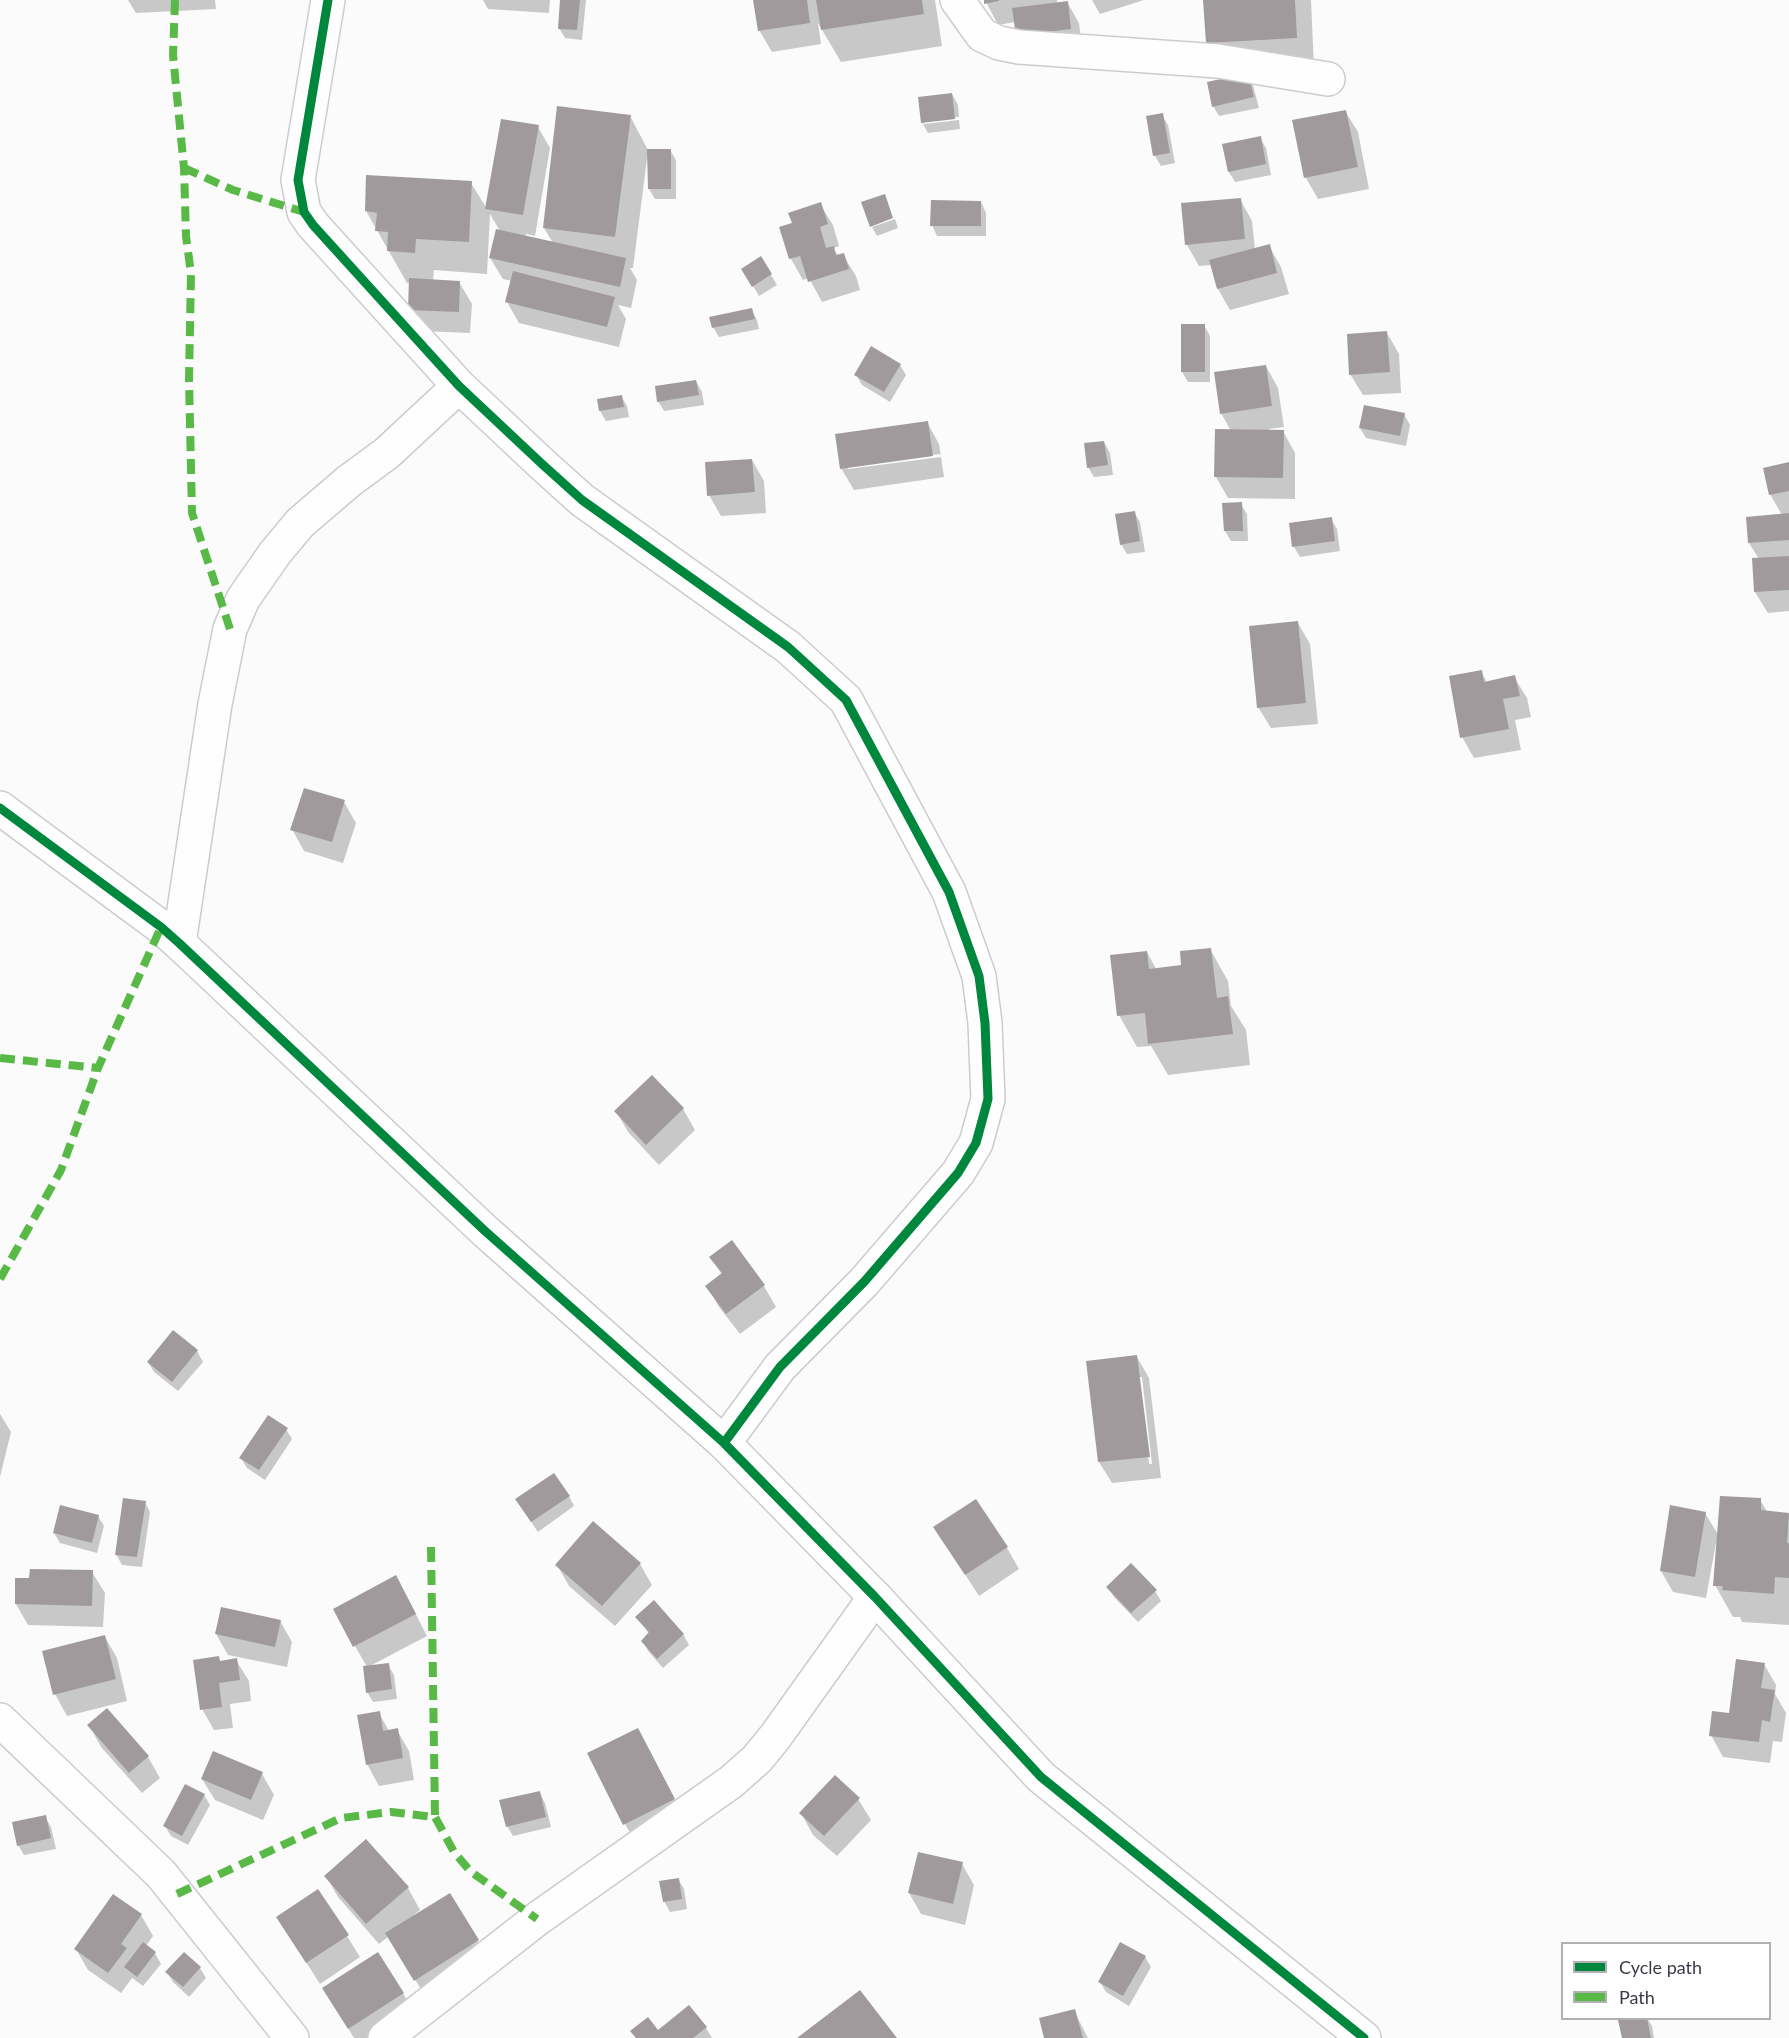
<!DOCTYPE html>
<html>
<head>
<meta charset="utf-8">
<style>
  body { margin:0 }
  #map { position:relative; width:1789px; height:2038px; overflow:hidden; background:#fbfbfb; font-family:Lato,sans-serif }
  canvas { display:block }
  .legend { position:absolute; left:1561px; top:1942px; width:210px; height:78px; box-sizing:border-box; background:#fff; border:2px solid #b2b0b5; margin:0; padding:8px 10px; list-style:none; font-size:18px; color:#3f3946 }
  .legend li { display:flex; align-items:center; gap:12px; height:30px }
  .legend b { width:30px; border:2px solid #b2b0b5 }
</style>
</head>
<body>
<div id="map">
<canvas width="1789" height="2038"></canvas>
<ul class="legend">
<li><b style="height:8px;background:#00873e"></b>Cycle path</li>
<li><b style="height:8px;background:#58b947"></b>Path</li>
</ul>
</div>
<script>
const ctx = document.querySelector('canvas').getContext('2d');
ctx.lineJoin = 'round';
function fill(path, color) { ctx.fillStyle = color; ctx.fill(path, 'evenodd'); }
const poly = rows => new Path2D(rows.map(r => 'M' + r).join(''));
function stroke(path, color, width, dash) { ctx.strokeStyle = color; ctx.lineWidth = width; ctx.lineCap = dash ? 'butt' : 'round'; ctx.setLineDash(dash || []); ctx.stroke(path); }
const shadow = poly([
  [128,0,215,0,216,9,136,13],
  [483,0,550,0,549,13,488,9],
  [562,0,586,0,582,40,565,38,559,28],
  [755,0,935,0,942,46,841,62,818,23,821,44,772,52,759,30],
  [985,0,1057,0,1057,3,1067,2,1079,23,1082,50,1015,22,998,25],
  [1092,0,1144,0,1100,14],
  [1205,0,1311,0,1314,69,1225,74,1207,42],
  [1248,75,1253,85,1259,108,1219,116,1213,106],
  [952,94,958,105,959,117,924,121,924,124,959,120,960,129,928,133,922,122],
  [1345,111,1358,132,1369,189,1318,199,1306,178,1294,122],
  [1162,115,1168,125,1175,163,1161,166,1155,156,1147,117],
  [630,116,648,150,670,150,676,160,676,199,655,199,649,189,649,159,647,159,633,268,630,268,637,280,631,308,618,305,626,319,619,347,519,323,507,302,512,281,503,279,490,258,500,231,490,214,487,274,434,270,433,281,459,282,472,304,470,333,422,331,410,309,411,283,407,283,366,211,471,183,487,209,502,121,538,127,550,148,535,236,526,234,525,237,553,243,544,228],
  [1260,138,1266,148,1271,175,1235,182,1229,172,1224,145],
  [1240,199,1252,221,1255,250,1269,246,1281,267,1289,294,1230,310,1218,289,1212,265,1199,266,1187,245],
  [981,202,986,213,986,236,937,236,932,225],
  [820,204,833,225,839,246,833,248,838,256,843,255,856,276,860,290,822,302,809,278,803,280,791,259,781,228,794,224],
  [895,219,898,228,877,236,872,227],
  [761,258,777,285,759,296,743,269],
  [751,310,757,320,759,329,719,337,713,327],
  [1204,325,1210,336,1210,382,1188,382,1182,372],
  [1387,333,1399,354,1401,393,1363,395,1350,374],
  [900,365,906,375,890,402,862,385,856,375],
  [1266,366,1278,388,1284,427,1269,429,1269,431,1283,431,1295,453,1295,499,1228,498,1216,477,1216,431,1231,431,1221,413],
  [696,381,702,392,704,405,664,411,658,401],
  [621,396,627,406,629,417,606,421,600,411,599,400],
  [1404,414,1410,425,1406,446,1366,438,1360,428],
  [927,422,939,444,944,477,854,490,841,468],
  [940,454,941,457,848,469,848,466],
  [1104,442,1110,453,1113,475,1094,477,1088,467],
  [752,460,764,481,766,513,721,516,709,495],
  [1789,464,1789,611,1768,613,1755,592,1759,559,1749,543,1747,518,1782,515,1770,494],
  [1241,504,1247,514,1248,541,1231,541,1225,531],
  [1134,512,1140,522,1145,552,1127,554,1121,544],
  [1331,519,1337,529,1340,551,1300,557,1294,547],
  [1298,623,1310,644,1318,724,1271,728,1258,707],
  [1481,672,1487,682,1514,677,1527,698,1531,717,1515,720,1521,750,1474,758,1462,737],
  [344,802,356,823,343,863,304,851,292,829],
  [1210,949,1228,981,1231,1006,1246,1030,1250,1065,1168,1075,1151,1046,1137,1047,1119,1015,1147,952,1156,969,1183,966],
  [683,1109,695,1130,659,1165,628,1132,616,1111],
  [711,1257,764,1286,776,1307,740,1334,719,1307,707,1286,722,1275],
  [173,1332,197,1351,203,1362,178,1391,154,1372,148,1362],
  [1137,1357,1149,1378,1161,1478,1112,1483,1099,1462,1087,1362],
  [1139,1377,1142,1377,1152,1464,1149,1464],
  [0,1414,11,1432,0,1477],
  [286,1429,292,1439,265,1480,247,1468,241,1458],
  [569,1496,574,1506,538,1532,523,1510],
  [1760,1500,1768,1513,1789,1515,1789,1625,1742,1622,1740,1617,1733,1617,1715,1585,1718,1543,1716,1543,1706,1598,1673,1592,1661,1571,1705,1513,1719,1536],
  [145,1502,150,1512,142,1567,122,1565,116,1554],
  [98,1516,104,1526,97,1553,60,1543,54,1533],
  [935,1528,1007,1548,1019,1569,979,1596],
  [640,1564,652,1585,615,1626,569,1586,557,1565],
  [92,1572,105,1593,103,1627,28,1625,16,1604],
  [1108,1587,1155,1591,1161,1601,1138,1622,1114,1597],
  [408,1599,427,1636,368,1667,388,1665,394,1675,397,1699,373,1702,367,1692,367,1667,355,1646],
  [637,1617,683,1634,689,1645,663,1668,648,1651,643,1641,649,1634],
  [280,1621,292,1642,287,1667,228,1655,216,1634],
  [105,1637,117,1658,127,1701,67,1716,55,1694],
  [218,1657,221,1662,236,1660,249,1681,251,1701,230,1704,233,1728,214,1730,202,1709],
  [1764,1664,1776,1685,1775,1694,1786,1713,1782,1742,1773,1741,1770,1763,1723,1757,1711,1735,1730,1715],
  [379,1713,389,1731,397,1730,409,1751,414,1780,379,1786,367,1764],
  [89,1725,148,1757,160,1778,142,1793,101,1747],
  [650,1751,685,1821,637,1845,625,1824],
  [262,1774,274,1795,263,1820,215,1800,202,1779],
  [539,1792,545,1803,551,1827,513,1836,507,1826],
  [204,1795,210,1805,188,1845,171,1836,165,1826],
  [858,1799,871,1820,837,1856,813,1835,801,1813],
  [45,1817,51,1827,56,1849,24,1855,18,1845],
  [366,1842,408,1888,420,1910,414,1915,415,1916,450,1895,490,1962,428,2001,389,1936,379,1944,338,1897,326,1876],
  [962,1864,974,1885,965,1925,921,1914,909,1893],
  [678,1879,684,1889,687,1909,670,1912,664,1901],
  [141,1915,153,1936,146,1946,155,1953,161,1964,143,1986,132,1978,121,1993,88,1970,76,1949],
  [278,1918,347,1936,360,1957,320,1984],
  [184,1954,200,1968,206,1978,189,1997,173,1982,167,1972],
  [1145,1957,1151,1967,1129,2006,1106,1992,1100,1982],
  [324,1989,403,1993,415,2015,379,2038,354,2038],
  [1074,2011,1088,2038,1045,2038],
  [1633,2018,1647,2018,1652,2026,1654,2038,1623,2038],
  [706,2028,712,2038,636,2038,658,2032]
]);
const building = poly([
  [560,0,580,0,577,30,558,29],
  [753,0,807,0,810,23,758,31],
  [816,0,922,0,924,14,821,30],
  [984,0,999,0,999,1,984,4],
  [1203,0,1295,0,1297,38,1206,43],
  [1068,1,1071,29,1016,36,1012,8],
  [1248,73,1254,97,1212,107,1207,82],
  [952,93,955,119,921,123,918,97],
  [557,106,631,115,615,237,543,228],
  [1346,110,1358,167,1304,178,1292,120],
  [1163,113,1170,153,1153,156,1146,116],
  [501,119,539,125,523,215,485,209],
  [1261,136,1266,164,1228,172,1222,144],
  [647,149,671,149,671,189,648,189],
  [366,175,472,181,469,242,416,239,415,253,387,251,388,232,375,231,377,213,365,211],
  [885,194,893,218,870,227,861,202],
  [1241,198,1245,239,1185,245,1181,203],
  [931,200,981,201,981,226,930,226],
  [821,202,828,224,820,227,826,248,834,246,836,255,844,253,849,269,808,282,800,256,789,259,779,227,792,223,788,213],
  [496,229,626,258,620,287,489,258],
  [1270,244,1277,273,1217,289,1209,260],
  [761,256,772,274,752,287,741,269],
  [513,271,615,297,607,327,505,302],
  [409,278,460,281,459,312,408,310],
  [752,308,755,319,712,328,709,317],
  [1181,324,1205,324,1205,372,1181,372],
  [1387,331,1390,372,1349,375,1347,334],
  [871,346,901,364,884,392,854,375],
  [1266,365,1272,406,1220,414,1214,372],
  [696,380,699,395,657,402,655,386],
  [622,395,624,407,599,411,597,399],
  [1364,405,1405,413,1400,436,1359,428],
  [928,421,933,456,840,469,835,434],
  [1215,429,1284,430,1283,478,1214,477],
  [1104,441,1108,465,1087,468,1084,443],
  [752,459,755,492,707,496,705,462],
  [1789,462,1789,491,1769,495,1763,468],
  [1242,502,1243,531,1224,531,1222,503],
  [1135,511,1140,541,1120,545,1115,514],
  [1789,513,1789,540,1748,543,1746,517],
  [1332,517,1335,541,1292,547,1289,523],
  [1789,556,1789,590,1754,592,1752,558],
  [1298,621,1306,703,1257,708,1249,626],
  [1482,670,1484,682,1515,675,1520,696,1503,699,1509,729,1460,738,1449,676],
  [304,788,345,800,332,842,290,830],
  [1211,948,1217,998,1228,996,1233,1034,1148,1044,1145,1013,1117,1016,1110,955,1147,951,1149,969,1181,965,1180,951],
  [652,1075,684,1108,646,1145,614,1111],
  [732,1240,765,1285,726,1314,705,1286,722,1273,709,1257],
  [173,1330,198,1350,172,1382,147,1362],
  [1137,1355,1150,1457,1098,1462,1086,1361],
  [268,1415,288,1428,259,1470,239,1458],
  [554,1473,570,1496,531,1522,515,1499],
  [1720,1496,1761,1498,1761,1510,1789,1513,1787,1543,1789,1543,1789,1578,1775,1577,1774,1594,1722,1590,1723,1586,1713,1586],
  [123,1498,146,1501,137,1557,115,1555],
  [976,1499,1008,1547,965,1575,933,1527],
  [60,1505,99,1515,92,1543,53,1533],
  [1670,1505,1706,1512,1695,1577,1660,1571],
  [593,1521,641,1563,602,1606,555,1565],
  [1131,1563,1157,1590,1131,1613,1106,1587],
  [30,1569,93,1570,92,1606,15,1604,15,1578,29,1578],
  [396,1575,416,1614,353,1647,333,1609],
  [654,1600,684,1634,657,1659,641,1641,649,1632,635,1617],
  [221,1607,281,1620,275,1647,215,1634],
  [105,1635,116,1679,53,1695,42,1651],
  [219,1656,220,1661,237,1658,240,1680,219,1683,222,1707,200,1710,193,1660],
  [1736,1659,1765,1663,1761,1688,1775,1690,1770,1722,1762,1720,1759,1742,1709,1736,1712,1711,1729,1713],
  [389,1663,392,1689,366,1693,363,1666],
  [107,1708,149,1756,129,1773,87,1725],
  [380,1711,383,1731,398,1728,403,1758,366,1765,357,1715],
  [638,1728,675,1799,623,1825,587,1753],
  [213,1751,263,1772,251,1800,201,1779],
  [835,1775,860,1798,824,1836,799,1813],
  [185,1784,205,1794,182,1836,163,1826],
  [540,1791,546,1817,506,1827,499,1800],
  [46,1815,51,1838,17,1846,12,1822],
  [366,1839,409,1887,366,1924,324,1876],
  [918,1852,963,1862,953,1904,908,1893],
  [679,1878,682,1899,663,1902,659,1881],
  [318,1889,349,1935,306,1963,276,1917],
  [450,1893,479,1940,414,1981,385,1933],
  [113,1894,142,1914,121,1944,127,1948,108,1973,74,1949],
  [143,1942,156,1952,137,1977,124,1967],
  [1120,1942,1146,1956,1123,1996,1098,1982],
  [184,1952,201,1967,183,1987,165,1972],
  [378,1952,404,1993,348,2029,322,1988],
  [860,1990,897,2038,797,2038],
  [689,2005,707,2027,693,2038,636,2038,630,2031,648,2017,658,2030],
  [1075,2009,1083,2038,1044,2038,1039,2018],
  [1625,2018,1647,2018,1651,2038,1622,2038,1618,2020]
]);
const street = poly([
  [328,0,298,180,304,212,313,225,459,386,542,464,582,500,788,647,846,700,949,892,979,976,985,1023,988,1099,976,1143,958,1173,864,1282,780,1367,724,1443],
  [957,0,982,35,999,43,1019,47,1218,61,1328,79],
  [179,943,215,704,230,629,243,599,275,553,300,523,349,481,387,453,459,386],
  [0,1720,161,1874,292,2038],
  [385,2038,537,1919,731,1782,757,1759,775,1737,875,1597]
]);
const secondary = poly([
  [0,808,161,927,179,943,485,1231,724,1443,875,1597,1041,1777,1364,2038]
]);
const quiet = poly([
  [175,0,173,55,184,168,186,236,191,274,189,379,192,513,230,629],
  [184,168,233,190,304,212],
  [0,1058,98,1068],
  [0,1279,61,1170,98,1068,161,927],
  [431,1547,435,1817],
  [177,1894,341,1818,391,1812,435,1817,454,1852,470,1871,537,1919]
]);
const cycleway = poly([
  [328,0,298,180,304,212,313,225,459,386,542,464,582,500,788,647,846,700,949,892,979,976,985,1023,988,1099,976,1143,958,1173,864,1282,780,1367,724,1443],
  [0,808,161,927,179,943,485,1231,724,1443,875,1597,1041,1777,1364,2038]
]);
fill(shadow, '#0003');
fill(building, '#a09a9d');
stroke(street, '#cdcbd1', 36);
stroke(secondary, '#cdcbd1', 36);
stroke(street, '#fefefe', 33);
stroke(secondary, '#fefefe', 33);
stroke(quiet, '#58b947', 8, [15, 8]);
stroke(cycleway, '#00873e', 9);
</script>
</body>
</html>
